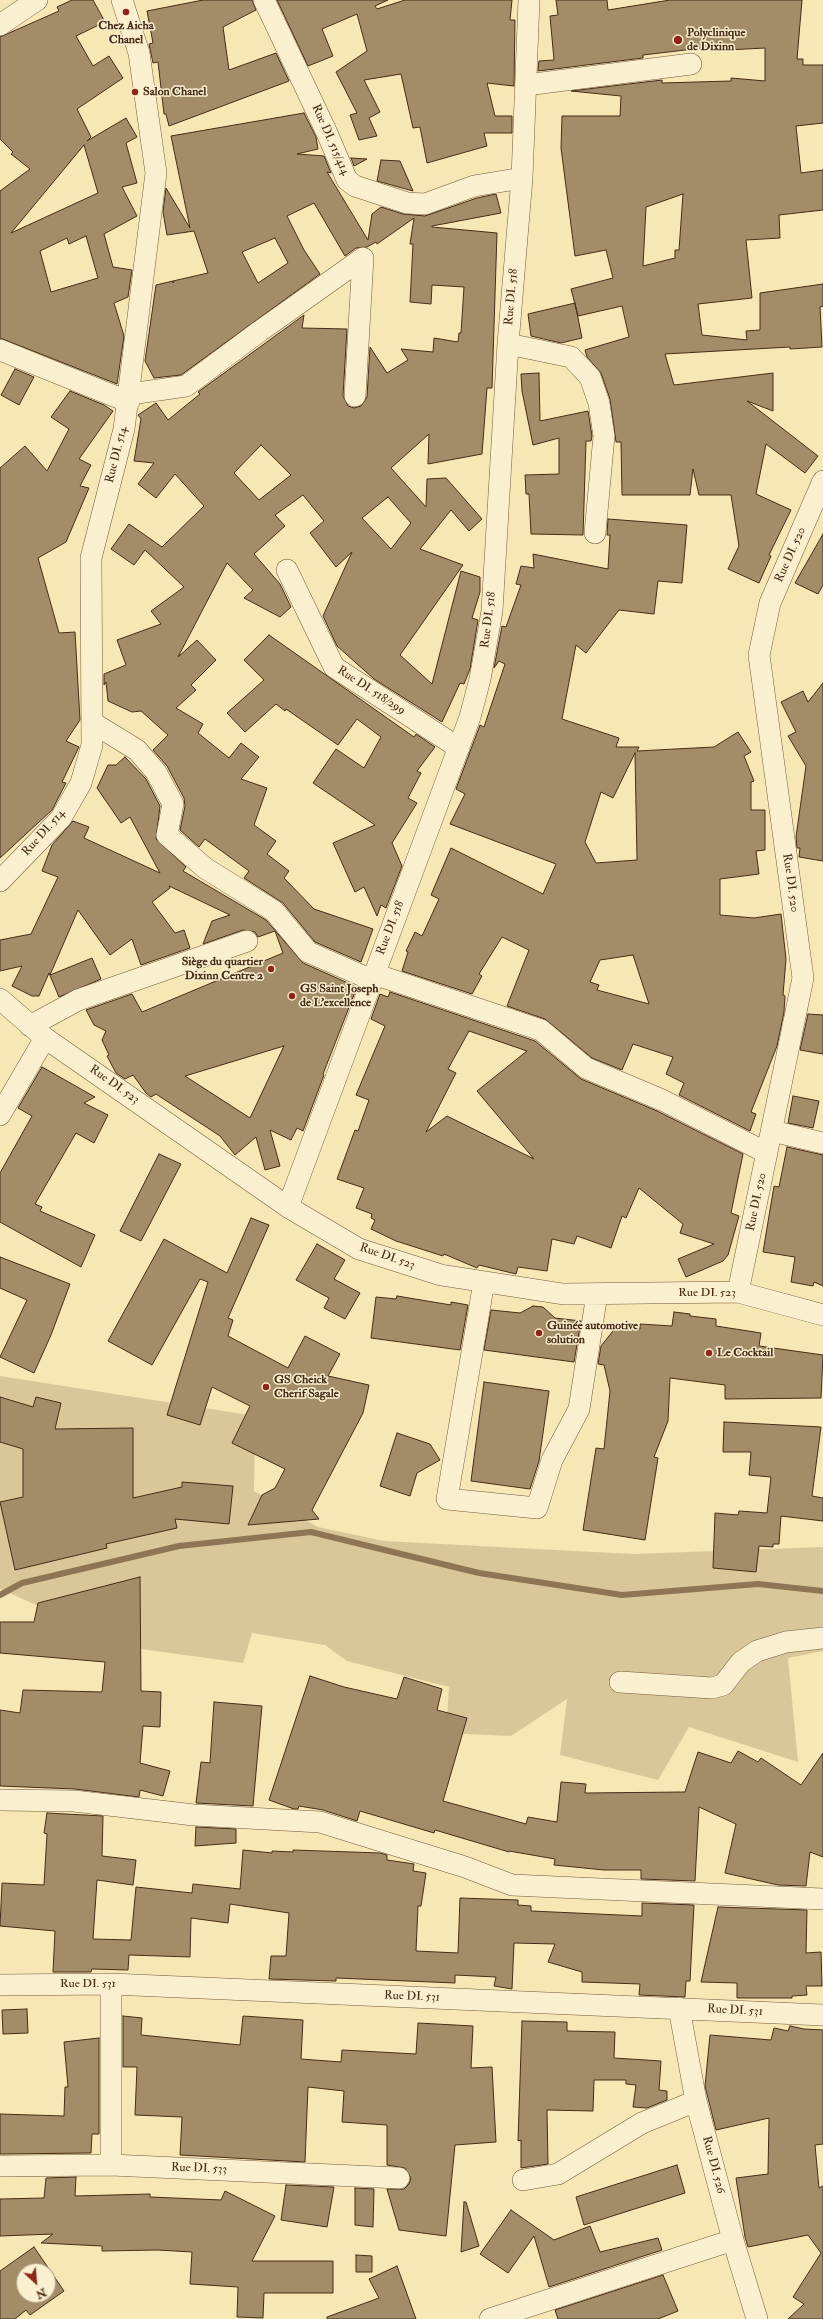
<!DOCTYPE html>
<html>
<head>
<meta charset="utf-8">
<style>
  body { margin:0 }
  #map { position:relative; width:823px; height:2319px; overflow:hidden; background:#f7e7b5; font-family:"IM FELL Double Pica",serif }
  canvas { display:block }
  .north { position:absolute; left:16px; top:2263px; width:40px; height:40px; box-sizing:border-box; background:#faefcf; border:1px solid #b2a185; border-radius:50%; rotate:154deg; font-size:11px; font-weight:700; line-height:16px; text-align:center; color:#472b17 }
  .north::after { content:''; display:block; margin:auto; width:14px; height:18px; background:#8f2418; clip-path:polygon(50% 0,100% 100%,50% 72%,0 100%) }
</style>
</head>
<body>
<div id="map">
<canvas width="823" height="2319"></canvas>
<div class="north">N</div>
</div>
<script>
const ctx = document.querySelector('canvas').getContext('2d');
ctx.lineJoin = 'round';
function fill(path, color) { ctx.fillStyle = color; ctx.fill(path, 'evenodd'); }
const poly = rows => new Path2D(rows.map(r => 'M' + r).join(''));
function stroke(path, color, width, dash) { ctx.strokeStyle = color; ctx.lineWidth = width; ctx.lineCap = dash ? 'butt' : 'round'; ctx.setLineDash(dash || []); ctx.stroke(path); }
function write(font, color, halo, rows, align = 'center') {
  ctx.font = font + ' "IM FELL Double Pica",serif'; ctx.lineWidth = 3; ctx.setLineDash([]); ctx.textBaseline = 'middle'; ctx.strokeStyle = halo; ctx.fillStyle = color; for (const [text, x, y, turn = 0] of rows) {
    ctx.save(); ctx.translate(x, y); ctx.rotate((+turn || 0) * Math.PI / 180); ctx.textAlign = isNaN(turn) ? turn : align; if (halo) ctx.strokeText(text, 0, 0); ctx.fillText(text, 0, 0); ctx.restore();
  }
}
const green = poly([
  [0,1376,255,1416,254,1491,318,1527,384,1541,633,1554,823,1547,823,1651,788,1658,798,1762,689,1727,658,1780,560,1755,567,1699,511,1736,446,1733,449,1687,347,1661,325,1645,252,1633,243,1663,134,1648,0,1589]
]);
const stream = poly([
  [0,1595,22,1583,179,1546,311,1532,479,1573,622,1595,758,1584,823,1591]
]);
const building = poly([
  [72,0,93,0,105,22,76,36,93,66,109,56,123,78,77,109,91,137,87,141,126,118,137,137,126,143,137,183,122,187,137,216,104,234,113,267,132,270,128,297,114,303,124,336,117,384,0,338,0,191,30,169,11,154,13,152,0,139,0,37,59,11,57,7,72,0],
  [84,145,98,193,11,233,84,145],
  [86,236,98,278,51,292,40,251,67,238,69,244,86,236],
  [203,0,252,0,256,10,223,27,229,70,276,53,289,81,169,126,166,114,164,114,158,62,153,63,149,44,153,43,147,11,203,0],
  [277,0,388,0,375,6,377,9,405,0,512,0,510,20,515,20,514,86,487,83,495,116,512,116,512,133,484,133,487,146,427,163,420,127,413,128,401,74,364,80,380,112,369,118,377,136,359,140,350,115,357,113,336,72,367,51,357,14,322,29,333,56,308,66,277,0],
  [556,0,607,0,608,10,670,0,802,0,797,59,803,59,803,65,823,65,823,123,796,126,801,173,823,170,823,210,779,215,780,238,746,240,752,298,698,304,702,335,747,340,746,331,760,330,760,293,823,284,823,306,820,307,822,347,790,349,790,347,665,354,674,385,773,373,773,411,747,401,818,456,805,473,766,444,756,494,791,510,769,555,771,556,759,583,728,569,739,546,731,495,699,495,693,469,690,495,622,495,621,442,616,442,610,399,601,373,587,357,585,350,629,337,622,306,578,316,571,289,613,278,606,250,575,256,561,148,562,116,620,116,621,96,571,91,662,80,662,83,731,81,731,78,765,81,765,48,727,50,727,45,643,55,643,58,538,71,539,61,554,60,550,16,558,15,556,0],
  [683,194,679,250,675,250,675,258,643,266,646,207,683,194],
  [304,113,316,137,318,149,297,154,324,156,331,173,327,172,368,240,372,214,381,207,403,214,425,216,477,198,496,194,501,213,432,226,432,227,497,233,492,388,487,388,482,454,428,464,429,434,391,468,426,507,427,479,446,478,482,519,469,531,451,510,420,549,463,565,400,655,432,684,461,571,480,577,480,592,472,618,478,620,470,669,464,684,460,683,442,722,374,679,337,646,323,616,352,552,336,567,310,533,324,521,303,495,275,515,285,526,254,554,280,584,291,607,280,617,244,598,253,590,227,563,178,657,197,640,216,660,191,685,196,690,176,708,203,724,198,733,229,758,241,743,259,757,241,779,267,788,254,825,276,841,267,854,289,871,284,878,314,909,373,929,361,962,315,942,283,903,244,878,249,871,205,839,199,847,180,830,185,806,184,798,167,766,153,750,168,735,141,711,132,712,108,701,106,682,104,685,104,674,126,665,117,640,161,624,151,611,184,587,145,550,134,565,111,549,129,524,162,547,204,506,175,474,156,498,138,484,154,463,134,461,141,419,138,415,156,403,168,420,200,394,198,392,304,315,302,328,347,329,343,396,348,406,354,408,361,406,367,397,370,347,387,373,408,360,401,349,433,352,434,338,458,342,459,333,461,333,464,287,432,285,431,304,410,302,413,244,410,244,414,218,377,244,376,242,367,247,356,248,345,256,314,203,287,216,304,250,320,274,181,375,154,378,145,361,156,285,173,281,173,283,173,281,208,273,194,231,167,235,163,212,166,188,190,228,171,136,304,113],
  [275,238,288,263,258,283,242,252,275,238],
  [261,445,291,475,259,500,234,473,261,445],
  [388,497,411,523,391,549,362,518,388,497],
  [351,158,367,159,354,166,351,158],
  [381,160,400,161,413,191,377,181,381,160],
  [575,303,582,338,561,343,531,336,528,314,575,303],
  [15,369,34,377,19,405,1,395,15,369],
  [539,373,540,421,588,411,592,436,591,441,586,441,583,535,531,534,529,494,526,494,525,475,559,474,559,438,533,445,522,391,521,374,539,373],
  [70,391,104,405,113,411,79,459,91,465,80,486,89,488,66,542,38,558,59,633,75,632,80,720,66,741,79,747,62,782,66,783,52,810,0,858,0,468,25,446,47,471,69,429,51,417,70,391],
  [608,519,687,525,682,583,658,581,654,614,619,610,586,653,576,645,562,719,619,738,616,747,639,747,637,751,714,747,738,732,751,752,744,756,754,781,751,782,751,810,765,810,765,850,756,851,759,874,720,879,720,915,754,918,781,914,786,959,783,995,785,996,784,1012,777,1046,751,1112,756,1114,750,1131,679,1095,684,1083,666,1074,673,1057,633,1044,622,1070,592,1058,545,1019,507,1006,529,950,502,937,479,974,482,976,472,994,402,971,408,952,406,951,415,932,422,936,439,899,431,895,451,848,543,894,556,864,450,824,465,794,456,789,480,725,484,727,505,664,499,661,494,668,502,626,506,627,521,585,516,584,521,566,534,568,533,554,608,569,610,535,607,535,608,519],
  [635,753,637,860,596,863,585,842,601,792,613,798,635,753],
  [633,955,649,1004,597,990,599,985,590,982,600,960,633,955],
  [823,534,823,585,818,594,795,583,823,534],
  [269,635,414,737,416,734,435,747,417,771,421,773,408,798,417,803,392,843,402,866,386,908,381,905,377,916,364,887,355,892,333,843,375,825,313,783,336,749,364,768,381,737,357,719,338,745,286,709,285,711,276,704,245,732,227,713,264,680,244,660,269,635],
  [823,683,823,861,799,857,800,848,797,848,796,837,806,766,788,736,796,732,781,702,803,691,808,702,823,683],
  [125,757,146,779,160,806,156,839,186,867,183,871,266,920,303,963,357,987,323,1074,324,1075,303,1131,297,1128,291,1140,270,1130,280,1166,265,1170,256,1137,235,1155,220,1136,156,1094,151,1097,146,1093,133,1075,125,1079,116,1073,107,1056,109,1055,102,1040,106,1031,94,1025,86,1010,132,994,142,1012,283,953,275,931,258,937,255,932,243,930,203,944,212,921,230,915,169,886,170,888,152,902,175,933,184,930,190,948,141,965,132,939,110,955,78,910,50,975,92,958,101,979,59,997,49,973,39,996,32,996,12,986,22,966,0,971,0,940,31,934,58,877,42,871,52,845,73,821,89,827,84,838,160,873,130,817,121,823,97,788,108,765,116,765,125,757],
  [284,1046,250,1118,185,1076,284,1046],
  [390,992,535,1041,581,1079,657,1111,743,1154,731,1213,739,1216,728,1255,723,1261,686,1277,678,1259,714,1244,680,1233,683,1224,639,1188,626,1218,622,1216,611,1248,577,1236,574,1244,552,1239,547,1271,518,1267,516,1274,479,1265,477,1268,444,1254,443,1256,396,1241,371,1229,375,1220,371,1218,372,1214,356,1208,364,1188,337,1179,355,1130,358,1131,369,1100,356,1095,385,1026,371,1019,380,994,388,997,390,992],
  [469,1031,527,1051,477,1091,534,1159,447,1116,426,1132,456,1073,448,1069,469,1031],
  [808,1014,823,1015,823,1054,800,1050,808,1014],
  [42,1067,95,1097,84,1103,108,1115,94,1143,76,1133,35,1204,42,1207,40,1211,95,1235,81,1267,0,1222,0,1173,32,1116,18,1108,42,1067],
  [793,1096,819,1101,813,1128,788,1123,793,1096],
  [787,1147,823,1155,823,1286,814,1282,813,1286,791,1282,795,1257,763,1252,774,1186,779,1187,787,1147],
  [159,1154,181,1164,141,1241,120,1231,159,1154],
  [251,1218,269,1225,228,1318,233,1320,228,1336,288,1368,305,1336,340,1354,328,1376,369,1385,363,1413,312,1510,319,1519,248,1525,262,1495,275,1488,285,1469,232,1443,250,1406,212,1387,200,1425,167,1415,208,1282,200,1279,152,1365,108,1341,164,1239,227,1273,251,1218],
  [317,1244,345,1260,334,1279,360,1293,345,1319,324,1308,329,1298,296,1280,317,1244],
  [0,1257,70,1284,51,1335,34,1373,0,1357,27,1300,0,1288,0,1257],
  [397,1296,451,1305,451,1302,468,1305,460,1350,371,1338,376,1297,396,1299,397,1296],
  [533,1306,543,1307,555,1318,581,1321,574,1362,484,1350,491,1310,520,1313,533,1306],
  [674,1312,690,1314,690,1316,716,1319,716,1326,761,1333,759,1346,823,1355,821,1398,725,1399,725,1385,670,1378,668,1421,654,1457,658,1458,645,1540,583,1530,596,1448,604,1449,610,1391,604,1365,598,1364,601,1346,617,1326,640,1329,640,1324,672,1326,674,1312],
  [484,1382,549,1391,539,1461,530,1489,471,1481,484,1382],
  [0,1397,33,1407,36,1397,61,1403,55,1429,133,1428,133,1498,182,1487,182,1482,233,1486,229,1524,175,1519,177,1528,106,1544,107,1548,15,1570,0,1502,23,1497,23,1449,0,1442,0,1397],
  [724,1422,821,1427,812,1496,823,1498,823,1521,781,1516,779,1544,773,1544,773,1547,759,1546,756,1572,713,1568,715,1513,738,1515,739,1511,767,1513,771,1477,749,1475,751,1452,723,1452,724,1422],
  [397,1433,430,1444,440,1460,417,1473,410,1496,380,1486,397,1433],
  [140,1577,141,1691,161,1692,160,1727,143,1726,140,1763,170,1771,163,1796,140,1790,139,1797,75,1789,0,1786,0,1710,20,1713,23,1690,102,1692,105,1662,0,1653,0,1622,34,1622,38,1603,140,1577],
  [310,1676,344,1687,397,1699,404,1677,442,1689,437,1710,467,1718,443,1801,526,1824,528,1817,557,1822,561,1782,586,1784,585,1793,685,1792,698,1752,731,1763,738,1751,758,1762,761,1758,801,1785,823,1753,823,1857,810,1852,806,1886,778,1885,725,1873,736,1824,699,1807,695,1881,641,1879,641,1870,604,1870,554,1865,555,1859,509,1851,509,1852,435,1830,434,1833,360,1811,357,1821,323,1810,299,1806,298,1809,294,1809,269,1800,310,1676],
  [214,1702,262,1706,253,1806,196,1803,201,1762,210,1763,214,1702],
  [47,1813,103,1816,102,1856,136,1860,133,1885,97,1880,93,1939,131,1940,136,1887,192,1893,193,1884,240,1889,243,1850,272,1853,272,1851,293,1852,293,1850,380,1853,387,1855,387,1860,414,1864,413,1871,426,1873,421,1906,418,1906,416,1951,458,1953,460,1898,518,1900,518,1905,531,1906,531,1911,642,1916,642,1903,694,1905,690,1981,686,1981,685,1997,639,1995,640,1984,582,1982,582,1972,548,1962,555,1944,514,1943,512,1989,494,1986,496,1977,455,1975,455,1983,336,1978,336,1981,269,1979,271,1956,286,1956,289,1913,230,1904,228,1923,191,1918,190,1957,129,1955,128,1970,92,1969,91,1972,53,1972,55,1931,0,1926,2,1883,44,1885,47,1834,44,1833,47,1813],
  [196,1827,236,1829,236,1843,195,1846,196,1827],
  [718,1907,807,1910,806,1953,821,1952,822,1986,806,1986,807,1995,792,1996,792,1998,737,1998,737,1983,701,1982,718,1907],
  [27,2009,28,2033,3,2034,2,2010,27,2009],
  [123,2016,142,2018,141,2035,240,2045,243,2016,303,2020,301,2059,341,2062,342,2050,416,2054,418,2023,473,2026,471,2068,492,2067,496,2142,455,2145,446,2236,399,2230,387,2189,404,2189,409,2184,411,2178,405,2168,387,2165,387,2125,342,2122,344,2091,308,2087,305,2162,180,2155,182,2117,135,2115,137,2067,123,2067,123,2016],
  [522,2021,567,2022,567,2031,615,2032,614,2058,661,2061,659,2090,667,2091,667,2100,647,2108,633,2107,636,2085,626,2084,626,2080,594,2080,593,2111,547,2110,548,2164,521,2168,521,2140,518,2141,522,2021],
  [790,2026,804,2029,823,2030,823,2144,815,2145,819,2188,823,2186,823,2319,788,2319,804,2304,793,2297,821,2253,808,2235,748,2247,745,2237,736,2178,768,2174,769,2118,716,2130,705,2086,710,2035,771,2040,774,2028,788,2031,790,2026],
  [99,2038,99,2134,92,2134,91,2153,0,2154,0,2114,64,2116,65,2087,68,2087,64,2042,99,2038],
  [677,2165,685,2193,584,2225,576,2197,677,2165],
  [76,2177,75,2196,150,2194,150,2197,221,2200,225,2191,275,2216,252,2261,333,2261,333,2293,264,2293,263,2318,237,2317,238,2287,190,2284,192,2252,158,2250,102,2251,102,2246,41,2243,53,2234,0,2236,0,2199,44,2198,46,2178,76,2177],
  [286,2185,334,2187,327,2227,281,2220,286,2185],
  [355,2188,374,2189,373,2227,355,2225,355,2188],
  [464,2202,466,2202,479,2246,461,2252,464,2202],
  [511,2210,554,2240,590,2226,600,2252,658,2238,662,2250,549,2287,534,2236,508,2273,480,2254,511,2210],
  [34,2247,64,2291,30,2315,26,2310,15,2319,0,2319,0,2271,34,2247],
  [24,2271,48,2271,48,2295,24,2295,24,2271],
  [356,2255,372,2256,372,2272,356,2272,356,2255],
  [397,2266,416,2319,327,2319,327,2317,379,2298,369,2279,397,2266],
  [663,2275,678,2311,658,2319,558,2319,555,2310,663,2275]
]);
const minor = poly([
  [264,0,327,133,347,180,355,186,407,203,425,204,474,186,522,178],
  [0,25,37,0],
  [526,85,691,64],
  [508,344,571,357,590,377,599,403,604,436,595,533],
  [0,350,129,402],
  [130,394,186,386,260,331,363,258,355,396],
  [287,570,334,667,459,748],
  [93,723,137,750,156,772,173,804,167,835,205,868,274,911,308,952,372,980],
  [0,881,61,818,81,783,92,745,91,558,124,429,156,173,139,53,122,0],
  [374,974,541,1030,586,1068,662,1100,767,1153],
  [0,999,45,1038,288,1207,359,1249,441,1275,563,1294,738,1292,823,1315],
  [30,1026,78,1000,247,941],
  [0,1115,45,1038],
  [772,1131,823,1143],
  [288,1207,470,717,480,679,492,611,508,344,522,178,529,0],
  [484,1282,447,1499,537,1508,552,1460,579,1409,597,1294],
  [738,1292,803,978,759,655,770,603,823,481],
  [620,1682,712,1688,723,1685,741,1662,757,1651,786,1642,823,1638],
  [0,1800,74,1801,194,1815,320,1822,465,1867,512,1885,823,1899],
  [111,1984,111,2165],
  [0,1985,111,1984,823,2015],
  [679,2008,696,2101,733,2240,757,2319],
  [0,2166,111,2165,399,2178],
  [523,2180,558,2174,642,2123,696,2101],
  [490,2319,733,2240]
]);
const markers = [
  [126,12,4,"#8f2418"],
  [678,40,5,"#8f2418"],
  [135,92,4,"#8f2418"],
  [271,969,4,"#8f2418"],
  [292,996,4,"#8f2418"],
  [539,1333,4,"#8f2418"],
  [709,1353,4,"#8f2418"],
  [266,1387,4,"#8f2418"]
];
const poiNames = [
  ["Chez Aicha",126,26,"center"],
  ["Chanel",126,40,"center"],
  ["Polyclinique",687,33],
  ["de Dixinn",687,47],
  ["Salon Chanel",143,92],
  ["Siège du quartier",263,962,"right"],
  ["Dixinn Centre 2",263,976,"right"],
  ["GS Saint Joseph",300,989],
  ["de L'excellence",300,1003],
  ["Guinée automotive",547,1326],
  ["solution",547,1340],
  ["Le Cocktail",717,1353],
  ["GS Cheick",274,1380],
  ["Cherif Sagale",274,1394]
];
const streetNames = [
  ["Rue DI. 515/414",330,140,66],
  ["Rue DI. 518",512,297,-85],
  ["Rue DI. 514",117,455,-76],
  ["Rue DI. 520",791,555,-66],
  ["Rue DI. 518",489,620,-83],
  ["Rue DI. 518/299",371,691,33],
  ["Rue DI. 514",44,833,-48],
  ["Rue DI. 520",790,883,82],
  ["Rue DI. 518",391,928,-69],
  ["Rue DI. 523",114,1085,35],
  ["Rue DI. 520",757,1202,-78],
  ["Rue DI. 523",387,1257,19],
  ["Rue DI. 523",707,1293],
  ["Rue DI. 531",88,1984],
  ["Rue DI. 531",412,1997,2],
  ["Rue DI. 531",735,2011,3],
  ["Rue DI. 526",713,2165,75],
  ["Rue DI. 533",199,2169,2]
];
fill(green, '#d9c79a');
stroke(stream, '#8d7555', 6);
fill(building, '#a38d69');
stroke(building, '#472b17', 1);
stroke(minor, '#735a3e', 22);
stroke(minor, '#faefcf', 21);
for (const [x, y, r, color] of markers) { const dot = new Path2D(); dot.arc(x, y, r, 0, 2 * Math.PI); ctx.fillStyle = color; ctx.fill(dot); stroke(dot, '#faefcf', 1.5); }
write('bold 12px', '#472b17', '#faefcf', poiNames, 'left');
write('12px', '#472b17', '#faefcf', streetNames);
</script>
</body>
</html>
